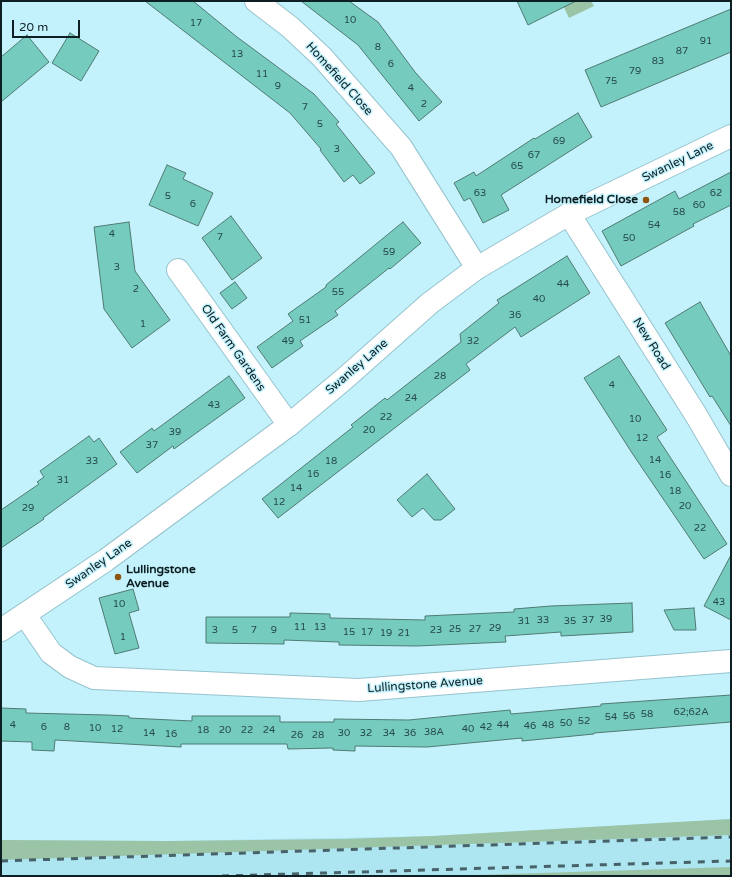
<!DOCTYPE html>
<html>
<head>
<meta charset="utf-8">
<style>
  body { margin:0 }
  #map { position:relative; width:732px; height:877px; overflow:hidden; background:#c4f2fc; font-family:"Varela Round",sans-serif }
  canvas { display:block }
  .frame { position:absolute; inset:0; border:2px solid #0d1f23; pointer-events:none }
  .scale { position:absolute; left:12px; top:20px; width:68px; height:18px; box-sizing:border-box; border:2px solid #0d1f23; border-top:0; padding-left:5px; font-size:12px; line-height:14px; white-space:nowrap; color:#0d1f23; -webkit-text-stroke:3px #c4f2fc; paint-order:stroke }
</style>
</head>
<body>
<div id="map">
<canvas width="732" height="877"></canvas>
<div class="frame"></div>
<div class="scale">20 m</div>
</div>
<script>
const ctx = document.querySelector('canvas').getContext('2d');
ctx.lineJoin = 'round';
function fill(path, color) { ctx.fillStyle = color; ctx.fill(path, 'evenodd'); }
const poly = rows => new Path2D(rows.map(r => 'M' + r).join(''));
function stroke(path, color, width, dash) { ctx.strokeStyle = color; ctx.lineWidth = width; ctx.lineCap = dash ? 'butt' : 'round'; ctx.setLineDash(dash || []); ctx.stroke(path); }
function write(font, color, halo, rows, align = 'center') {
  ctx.font = font + ' "Varela Round",sans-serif'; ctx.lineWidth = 3; ctx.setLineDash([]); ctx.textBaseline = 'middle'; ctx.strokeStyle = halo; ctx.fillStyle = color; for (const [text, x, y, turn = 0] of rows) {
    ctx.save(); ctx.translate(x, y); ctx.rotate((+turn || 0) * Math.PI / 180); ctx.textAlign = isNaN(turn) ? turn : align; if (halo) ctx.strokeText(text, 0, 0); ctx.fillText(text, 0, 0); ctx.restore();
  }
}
const built = poly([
  [731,819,731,876,1,876,1,840,168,841,432,836]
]);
const green = poly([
  [561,1,591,1,594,6,569,18],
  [731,819,731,835,1,860,1,840,168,841,346,839,432,836],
  [731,867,731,876,446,876]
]);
const building = poly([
  [145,1,193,1,237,37,314,94,339,122,336,124,375,173,360,184,353,175,344,182,320,150,321,149,290,113,145,1],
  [301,1,349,1,378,22,415,72,442,102,419,121,358,45,301,1],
  [517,1,576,1,528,25,517,1],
  [731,9,731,52,601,107,585,70,731,9],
  [70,33,99,51,81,81,52,63,70,33],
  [27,35,49,62,1,102,1,57,27,35],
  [578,113,592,137,501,195,509,210,483,223,470,198,464,201,454,183,474,172,476,176,534,138,535,139,578,113],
  [167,165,186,173,183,179,213,193,198,226,149,205,167,165],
  [731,172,731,205,693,224,694,226,621,266,602,231,675,191,679,199,731,172],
  [231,216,262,258,232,280,202,238,231,216],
  [129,222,135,271,170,320,132,348,104,309,94,227,129,222],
  [403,222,421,243,390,269,389,268,335,311,338,315,300,341,303,346,272,368,257,347,293,321,288,314,326,287,326,285,403,222],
  [567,256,590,293,521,337,515,327,466,364,470,370,278,518,262,499,353,427,351,425,385,398,387,400,461,342,460,334,499,303,497,300,567,256],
  [235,282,247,298,232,309,220,293,235,282],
  [700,302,731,356,731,426,712,396,710,397,665,323,700,302],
  [619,356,667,430,657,437,727,544,704,559,632,453,584,378,619,356],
  [229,376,245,398,174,449,173,446,137,473,120,452,152,428,154,431,229,376],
  [89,436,94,442,99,438,117,464,43,518,44,519,1,548,1,510,39,484,37,482,44,477,40,471,89,436],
  [427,474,455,509,441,520,434,520,423,508,412,517,397,500,427,474],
  [731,555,731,620,704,606,731,555],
  [133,589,139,610,129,613,139,648,115,654,99,598,133,589],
  [632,603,633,632,561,636,561,632,505,636,506,642,417,646,339,645,339,642,284,640,284,644,206,643,206,617,290,617,290,613,330,614,330,618,425,620,425,616,514,612,514,609,551,606,632,603],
  [694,608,696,630,674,630,664,610,694,608],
  [731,695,731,722,594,733,594,734,522,741,522,738,427,747,355,746,355,751,333,750,333,748,288,749,287,744,181,744,181,747,55,740,54,751,32,750,32,742,1,741,1,708,26,709,26,713,107,715,129,716,129,718,192,721,192,716,280,716,280,722,334,722,334,719,409,720,510,710,511,714,601,706,601,704,731,695]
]);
const minor = poly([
  [256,1,290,27,322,57,401,147,477,268],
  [569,214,696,415,731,475],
  [178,270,289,425],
  [25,615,51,653,70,667,94,678,359,690,731,661]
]);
const major = poly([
  [1,630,106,560,289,425,343,380,430,303,477,268,569,214,731,136]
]);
const rail = poly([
  [1,861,731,837],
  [222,876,731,861]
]);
const markers = [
  [646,200,4,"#8d550d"],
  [118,577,4,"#8d550d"]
];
const numberNames = [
  ["10",350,20],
  ["17",196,23],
  ["91",706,41],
  ["8",378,47],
  ["87",682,51],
  ["13",237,54],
  ["83",658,61],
  ["6",391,64],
  ["79",635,71],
  ["11",262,74],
  ["75",611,81],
  ["9",278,86],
  ["4",411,88],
  ["2",424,104],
  ["7",305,107],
  ["5",320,124],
  ["69",559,141],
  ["3",337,149],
  ["67",534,155],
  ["65",517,166],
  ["63",480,193],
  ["62",716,193],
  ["5",168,196],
  ["6",193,204],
  ["60",699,205],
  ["58",679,212],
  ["54",654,225],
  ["4",112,234],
  ["7",220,237],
  ["50",629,238],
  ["59",389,252],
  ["3",117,267],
  ["44",563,284],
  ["2",136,289],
  ["55",338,292],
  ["40",539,299],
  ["36",515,315],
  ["51",305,320],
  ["1",143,324],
  ["49",288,341],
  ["32",473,341],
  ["28",440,376],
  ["4",612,385],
  ["24",411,398],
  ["43",214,405],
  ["22",386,417],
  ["10",635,419],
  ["20",369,430],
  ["39",175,432],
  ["12",642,438],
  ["37",152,445],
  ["14",655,460],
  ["33",92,461],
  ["18",331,461],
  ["16",313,474],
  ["16",665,475],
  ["31",63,480],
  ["14",296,488],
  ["18",675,491],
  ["12",279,502],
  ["20",685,506],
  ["29",28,508],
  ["22",700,528],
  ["43",719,602],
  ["10",119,604],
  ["39",606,619],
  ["33",543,620],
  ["37",588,620],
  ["31",524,621],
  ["35",570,621],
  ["11",300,627],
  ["13",320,627],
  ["29",495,628],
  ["25",455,629],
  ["27",475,629],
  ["3",215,630],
  ["5",235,630],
  ["7",254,630],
  ["9",274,630],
  ["23",436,630],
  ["15",349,632],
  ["17",367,632],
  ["19",386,633],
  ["21",404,633],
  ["1",123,637],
  ["62;62A",691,712],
  ["58",647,714],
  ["56",629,716],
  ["54",611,717],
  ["52",584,721],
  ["50",566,723],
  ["4",13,725],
  ["44",503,725],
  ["48",548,725],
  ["46",530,726],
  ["6",44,727],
  ["8",67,727],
  ["42",486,727],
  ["10",95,728],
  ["12",117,729],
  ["40",468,729],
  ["18",203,730],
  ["20",225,730],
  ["22",247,730],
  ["24",269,730],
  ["38A",434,732],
  ["14",149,733],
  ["30",344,733],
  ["32",366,733],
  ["34",389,733],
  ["36",410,733],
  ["16",171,734],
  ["26",297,735],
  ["28",318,735]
];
const streetNames = [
  ["Homefield Close",339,79,48],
  ["Swanley Lane",678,162,-26],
  ["New Road",651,344,58],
  ["Old Farm Gardens",233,348,55],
  ["Swanley Lane",357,367,-41],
  ["Swanley Lane",99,564,-35],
  ["Lullingstone Avenue",425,685,-4]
];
const poiNames = [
  ["Homefield Close",638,200],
  ["Lullingstone",126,570,"left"],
  ["Avenue",126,584,"left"]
];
fill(built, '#ade5f0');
fill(green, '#9bc3a6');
fill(building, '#75cbbd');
stroke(building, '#4f7a73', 1);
stroke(minor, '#96c3cd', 24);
stroke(major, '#96c3cd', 24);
stroke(minor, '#fff', 22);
stroke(major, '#fff', 22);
stroke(rail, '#476268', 3, [7, 7]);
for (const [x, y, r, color] of markers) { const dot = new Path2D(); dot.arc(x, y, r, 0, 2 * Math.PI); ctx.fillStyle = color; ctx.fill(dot); stroke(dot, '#c4f2fc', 1.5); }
write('10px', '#274a4a', null, numberNames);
write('12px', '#0d1f23', '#c4f2fc', streetNames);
write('bold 12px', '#0d1f23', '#c4f2fc', poiNames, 'right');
</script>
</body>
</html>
